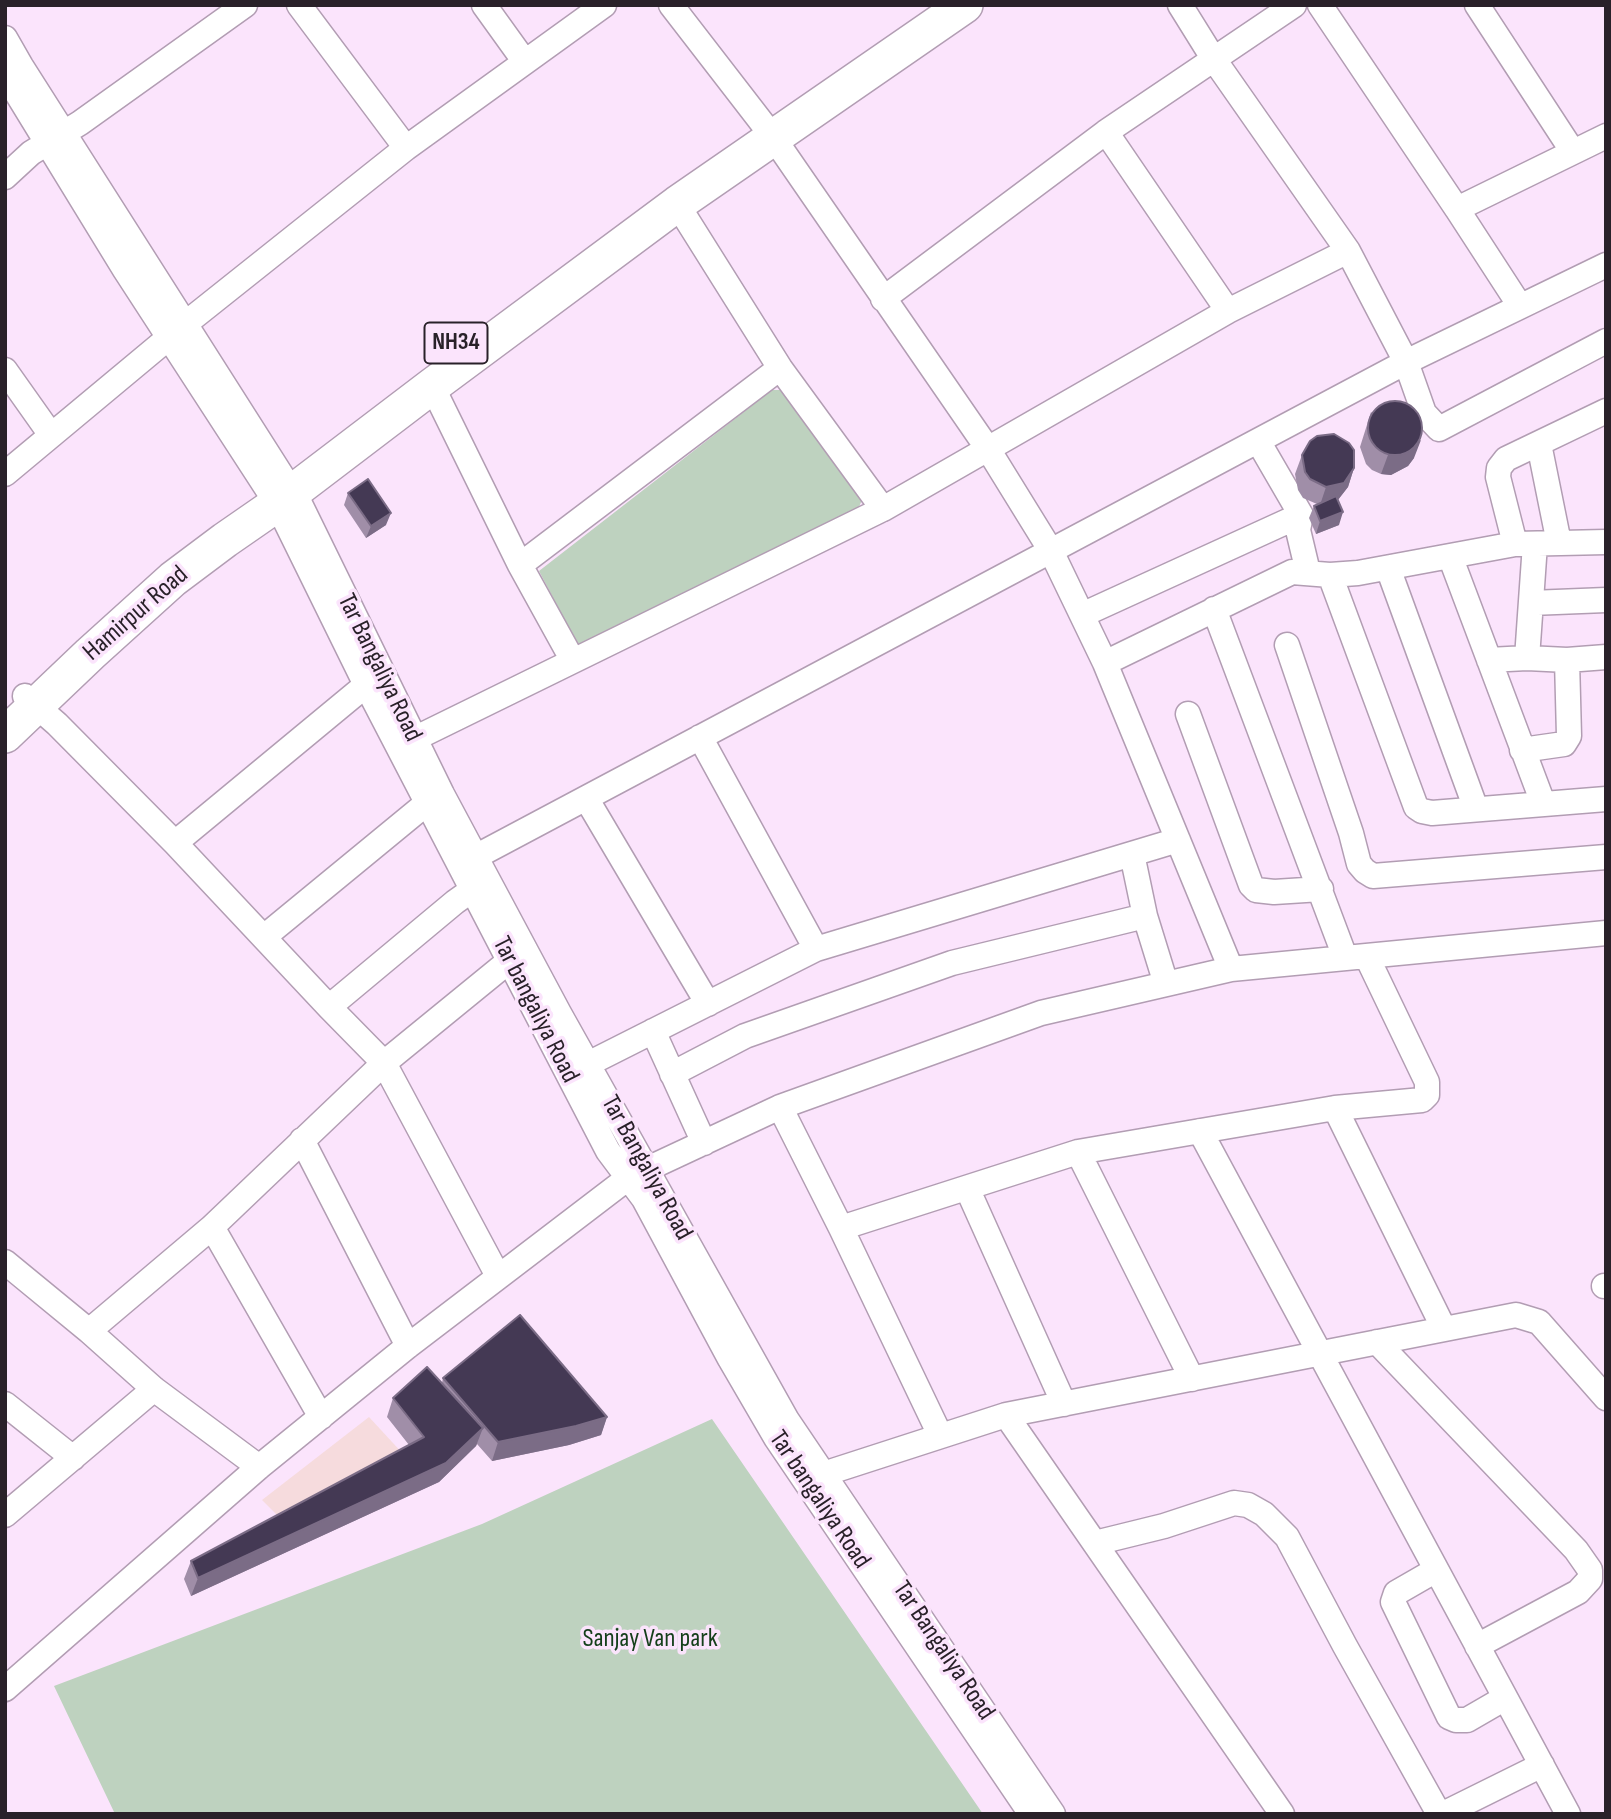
<!DOCTYPE html>
<html>
<head>
<meta charset="utf-8">
<style>
  body { margin:0 }
  #map { position:relative; width:1611px; height:1819px; overflow:hidden; background:#fbe4fc; font-family:"Sofia Sans Condensed",sans-serif }
  canvas { display:block }
  .frame { position:absolute; inset:0; border:7px solid #292129; pointer-events:none }
</style>
</head>
<body>
<div id="map">
<canvas width="1611" height="1819"></canvas>
<div class="frame"></div>
</div>
<script>
const ctx = document.querySelector('canvas').getContext('2d');
ctx.lineJoin = 'round';
function fill(path, color) { ctx.fillStyle = color; ctx.fill(path, 'evenodd'); }
const poly = rows => new Path2D(rows.map(r => 'M' + r).join(''));
function stroke(path, color, width, dash) { ctx.strokeStyle = color; ctx.lineWidth = width; ctx.lineCap = dash ? 'butt' : 'round'; ctx.setLineDash(dash || []); ctx.stroke(path); }
function write(font, color, halo, rows, align = 'center') {
  ctx.font = font + ' "Sofia Sans Condensed",sans-serif'; ctx.lineWidth = 7; ctx.setLineDash([]); ctx.textBaseline = 'middle'; ctx.strokeStyle = halo; ctx.fillStyle = color; for (const [text, x, y, turn = 0] of rows) {
    ctx.save(); ctx.translate(x, y); ctx.rotate((+turn || 0) * Math.PI / 180); ctx.textAlign = isNaN(turn) ? turn : align; if (halo) ctx.strokeText(text, 0, 0); ctx.fillText(text, 0, 0); ctx.restore();
  }
}
const education = poly([
  [369,1417,405,1456,281,1519,262,1500]
]);
const green = poly([
  [772,390,782,390,862,500,858,509,581,651,539,571],
  [712,1419,983,1814,115,1814,54,1686,482,1524]
]);
const minor = poly([
  [484,5,525,62],
  [671,5,773,137,988,449,1051,551,1105,663,1231,969],
  [1180,5,1213,58,1348,251,1406,362,1424,413,1439,429,1606,341],
  [1320,5,1457,209],
  [1477,5,1573,152],
  [5,38,21,66,301,506,442,794,559,1013,787,1420,1053,1814],
  [5,74,125,270,277,504,366,685,608,1151,644,1199,730,1359,776,1438,1031,1814],
  [1106,132,1228,311],
  [406,148,604,5],
  [5,177,31,153,80,123,245,5],
  [677,204,780,368,883,509],
  [883,299,1106,132,1294,5],
  [1520,306,1457,209,1606,136],
  [5,370,51,435],
  [432,386,520,565,573,661],
  [1258,441,1301,515,1298,530,1308,572],
  [1539,444,1559,543],
  [5,474,185,324,406,148,299,5],
  [1515,544,1498,477,1499,468,1506,459,1606,411],
  [1450,556,1543,803],
  [520,565,780,368],
  [1388,568,1476,809],
  [1330,575,1416,807,1422,811,1432,813,1606,799],
  [1531,603,1606,600],
  [1214,609,1345,957],
  [1082,615,1301,515],
  [1287,645,1351,833,1359,864,1365,871,1373,876,1606,857],
  [1527,658,1535,544],
  [1489,660,1527,658,1567,660,1606,657],
  [1105,663,1292,572,1330,575,1358,573,1515,544,1606,542],
  [25,696,57,724,175,843,329,1007,384,1063,498,1276],
  [1188,714,1251,885,1256,890,1274,892,1321,889],
  [700,737,816,949],
  [414,739,883,509,1228,311,1348,251],
  [1522,750,1564,744,1569,736,1567,660],
  [586,798,708,1004],
  [175,843,366,685],
  [1132,854,1145,916,1166,984],
  [462,864,1406,362,1606,265],
  [264,937,427,803],
  [329,1007,455,902,486,880],
  [653,1031,704,1143],
  [588,1064,816,949,1178,840],
  [672,1074,745,1036,952,963,1145,916],
  [780,1107,841,1228,940,1435],
  [1335,1108,1444,1329],
  [1200,1131,1568,1814],
  [302,1140,408,1346],
  [1078,1152,1192,1379],
  [967,1188,1064,1404],
  [212,1227,321,1417],
  [841,1228,1078,1152,1335,1108,1422,1100,1427,1095,1427,1082,1367,957],
  [5,1262,89,1331],
  [1604,1286,1606,1286],
  [1377,1342,1576,1550,1590,1570,1590,1579,1578,1592,1477,1646],
  [5,1404,73,1458],
  [1006,1415,1282,1814],
  [259,1467,154,1389,89,1331,212,1227,384,1063,509,961],
  [808,1479,1006,1415,1516,1315,1539,1322,1606,1398],
  [5,1515,154,1389],
  [1095,1543,1164,1526,1234,1503,1248,1505,1264,1514,1287,1537,1345,1646,1439,1814],
  [1436,1570,1396,1593,1393,1602,1449,1717,1456,1720,1467,1720,1505,1698],
  [5,1689,259,1467,408,1346,628,1178,780,1107,1041,1013,1231,969,1606,933],
  [1443,1814,1542,1765]
]);
const highway = poly([
  [5,735,90,654,173,579,225,540,277,504,432,386,677,204,965,5]
]);
const wall = poly([
  [1371,412,1414,458,1408,466,1391,475,1381,474,1372,470,1366,464,1360,447],
  [1302,455,1354,468,1348,487,1338,500,1339,525,1316,534,1309,518,1314,506,1317,504,1303,498,1298,490,1295,474],
  [348,493,386,525,366,538,344,505],
  [443,1378,607,1417,601,1435,569,1445,492,1461,477,1444,476,1446,439,1482,191,1596,184,1579,191,1561,409,1445,387,1417,393,1398,442,1383]
]);
const shadedWall = poly([
  [1421,440,1414,458,1408,466,1391,475,1381,474,1388,455],
  [1354,468,1348,487,1337,501,1320,505,1326,487],
  [1343,512,1339,525,1316,534,1320,521],
  [391,513,386,525,366,538,371,526],
  [607,1417,601,1435,569,1445,492,1461,498,1442],
  [483,1428,476,1446,439,1482,191,1596,198,1578]
]);
const building = poly([
  '1368 428a27 27 0 1 1 54 0a27 27 0 1 1-54 0Z',
  [1334,434,1349,443,1354,450,1354,468,1344,483,1326,487,1310,479,1305,472,1302,455,1310,441,1317,436,1334,434],
  [368,479,391,513,371,526,348,493,368,479],
  [1336,496,1343,512,1320,521,1314,506,1336,496],
  [520,1315,607,1417,576,1426,498,1442,443,1378,520,1315],
  [427,1367,483,1428,446,1463,198,1578,191,1561,424,1437,393,1398,427,1367]
]);
const shields = [
  [456,343,63]
];
const shieldNames = [
  ["NH34",456,343]
];
const streetNames = [
  ["Hamirpur Road",136,614,-41],
  ["Tar Bangaliya Road",379,668,64],
  ["Tar bangaliya Road",535,1010,63],
  ["Tar Bangaliya Road",646,1168,61],
  ["Tar bangaliya Road",819,1500,56],
  ["Tar Bangaliya Road",943,1651,56]
];
const parkNames = [
  ["Sanjay Van park",650,1639]
];
fill(education, '#f6dbdd');
fill(green, '#bed2bf');
stroke(minor, '#b29db3', 27);
stroke(highway, '#b29db3', 38);
stroke(minor, '#fff', 24);
stroke(highway, '#fff', 35);
fill(wall, '#a08ea8');
fill(shadedWall, '#7b6c86');
fill(building, '#443954');
stroke(building, '#7b6c86', 2);
for (const [x, y, w] of shields) { const box = new Path2D(); box.roundRect(x - w / 2, y - 20.5, w, 41, 5); ctx.fillStyle = '#fbe4fc'; ctx.fill(box); stroke(box, '#292129', 2); }
write('bold 24px', '#292129', null, shieldNames);
write('26px', '#292129', '#fbe4fc', streetNames);
write('26px', '#143f1a', '#fbe4fc', parkNames);
</script>
</body>
</html>
